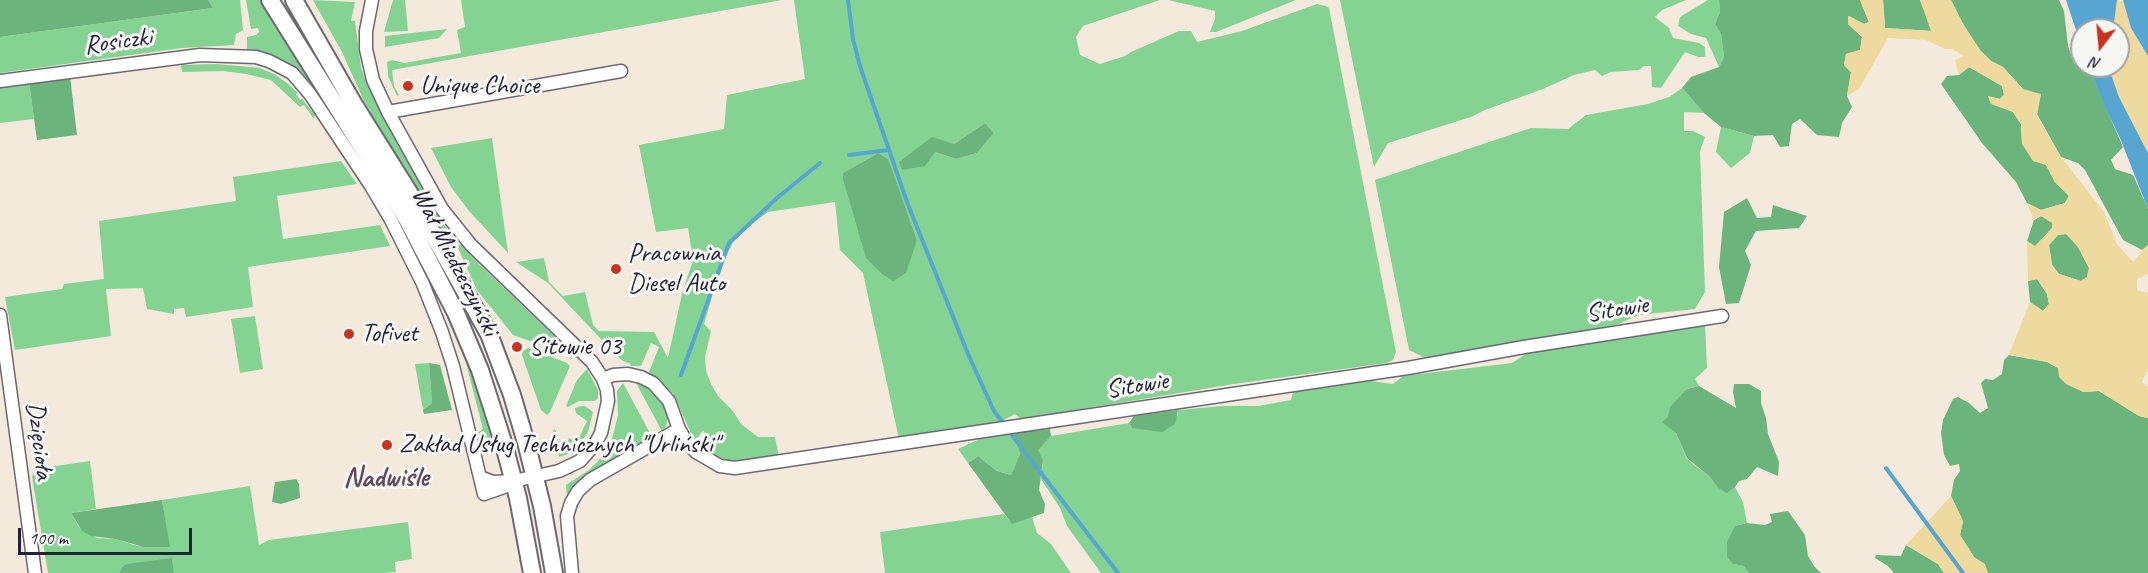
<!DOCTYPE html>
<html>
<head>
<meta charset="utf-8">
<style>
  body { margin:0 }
  #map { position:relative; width:2148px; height:573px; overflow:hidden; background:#f4eadb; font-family:Caveat,sans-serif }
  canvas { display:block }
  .north { position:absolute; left:2070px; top:18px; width:60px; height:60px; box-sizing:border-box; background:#f6f6f2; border:2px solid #a1a1a9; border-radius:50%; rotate:196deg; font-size:16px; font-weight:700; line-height:24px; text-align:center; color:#22223b }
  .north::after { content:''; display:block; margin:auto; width:21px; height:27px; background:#c8321e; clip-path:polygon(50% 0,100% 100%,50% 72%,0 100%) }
  .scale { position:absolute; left:18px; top:528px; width:174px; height:27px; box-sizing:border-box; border:3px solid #22223b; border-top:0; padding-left:8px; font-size:18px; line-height:21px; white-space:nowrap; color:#22223b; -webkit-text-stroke:4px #f6f6f2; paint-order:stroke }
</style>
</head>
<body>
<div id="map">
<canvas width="2148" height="573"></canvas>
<div class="north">N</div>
<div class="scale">100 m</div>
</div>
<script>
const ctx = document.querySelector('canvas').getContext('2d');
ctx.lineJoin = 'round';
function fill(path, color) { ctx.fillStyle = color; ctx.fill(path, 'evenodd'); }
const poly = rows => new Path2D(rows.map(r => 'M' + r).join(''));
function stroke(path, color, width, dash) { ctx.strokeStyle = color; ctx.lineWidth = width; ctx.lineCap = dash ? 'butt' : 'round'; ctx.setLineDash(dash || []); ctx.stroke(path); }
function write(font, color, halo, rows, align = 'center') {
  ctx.font = font + ' Caveat,sans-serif'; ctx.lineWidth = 6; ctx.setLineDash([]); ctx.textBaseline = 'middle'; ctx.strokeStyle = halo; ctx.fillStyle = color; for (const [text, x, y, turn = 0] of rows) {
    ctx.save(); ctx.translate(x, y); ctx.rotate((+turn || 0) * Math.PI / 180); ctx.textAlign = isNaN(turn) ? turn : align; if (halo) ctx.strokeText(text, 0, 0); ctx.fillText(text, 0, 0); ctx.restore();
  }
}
const green = poly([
  [208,0,240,0,243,30,236,34,234,45,182,48,0,73,0,37,213,8],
  [246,0,260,0,361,161,312,85,304,76,280,59,247,49,247,37,256,35,259,32,258,28,251,29],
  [313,0,355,2,351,21,355,21,361,67,367,85,440,220,455,238,451,242,447,243,390,147,364,101,342,52],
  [393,0,405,0,408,31,384,32],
  [461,0,782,0,392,70,394,86,399,95,397,96,388,76,387,62,392,60,404,63,461,53,457,30,465,27],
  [794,0,1160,0,1083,26,1076,37,1080,55,1100,64,1125,56,1131,52,1179,31,1191,31,1197,42,1242,31,1317,4,1326,6,1329,8,1396,352,1393,360,1387,363,1234,384,1021,419,1015,414,995,425,899,439,863,273,840,250,835,202,768,212,737,235,729,250,719,273,704,324,711,331,705,357,706,371,711,384,718,396,733,411,741,424,758,437,775,437,779,457,730,461,709,454,700,447,705,441,709,448,714,447,703,430,695,442,673,393,649,372,659,347,651,343,641,366,630,366,631,364,623,361,616,355,548,283,516,262,544,258,549,282,563,296,585,292,593,325,599,331,654,332,668,358,682,294,693,260,688,228,656,232,639,145,724,129,727,95,805,79],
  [985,123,994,133,977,153,956,159,935,152,954,144],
  [878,153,902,199,917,240,843,173],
  [1168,0,1296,0,1216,32,1210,32,1215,19,1215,11],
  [1340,0,1686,0,1662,10,1655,17,1669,28,1673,38,1699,43,1705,47,1705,57,1698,57,1685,52,1661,88,1652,87,1651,66,1644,66,1639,70,1611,72,1602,76,1595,70,1574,75,1543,89,1485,110,1471,117,1388,143,1374,167],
  [1708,0,1719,0,1720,12,1715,24,1721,34,1724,57,1719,67,1706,38,1691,34,1678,26,1680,17],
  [447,29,439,38,385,47,385,36],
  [216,64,260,68,276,75,287,83,298,93,296,94,300,100,302,99,315,115,314,119,304,105,300,107,271,80,246,74,223,71,182,72,181,65],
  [29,82,34,119,0,123,0,86],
  [1682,88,1704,113,1684,112,1684,131,1693,131,1705,137,1700,151,1705,292,1695,309,1639,315,1616,325,1425,358,1409,350,1375,180,1531,128,1568,129,1586,115,1648,104,1669,97],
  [1721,127,1754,136,1750,153,1731,168,1716,152],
  [492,138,508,253,469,211,451,187,431,148],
  [341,161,357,184,277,196,283,239,380,225,390,246,248,267,253,307,186,317,184,308,174,309,174,314,147,309,143,288,106,289,111,336,15,350,5,297,62,289,64,284,104,279,99,221,236,201,233,177],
  [460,244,478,263,577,358,513,335,477,290,458,248],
  [255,316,263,369,240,373,231,319],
  [1705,325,1707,368,1695,379,1699,386,1687,389,1676,433,1687,459,1710,477,1718,488,1727,492,1735,487,1743,502,1747,523,1735,526,1733,564,1745,566,1749,573,1101,573,1067,526,1060,508,1041,479,1043,460,1037,450,1051,436,1129,423,1132,428,1178,416,1178,410,1222,406,1258,406,1291,400,1294,388,1364,380,1393,384,1403,376,1512,363,1529,352],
  [528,348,567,363,570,366,550,412,547,415,541,410,522,355,523,351],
  [465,359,482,399,496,444,480,448,476,434,483,429],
  [429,363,432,403,423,410,415,364],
  [587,369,598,390,598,398,595,401,579,401,568,407,566,406,577,380],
  [623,383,651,435,651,439,589,474,576,485,567,497,566,485,589,470,600,459,612,439,618,415,617,391],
  [636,383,648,388,664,405,668,419,666,427,662,431],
  [581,406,585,406,593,412,588,432,579,445,571,453,559,457,553,432,554,429,556,431,558,441,567,443,569,438,577,442,587,421,576,413,575,408],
  [1014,433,1020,454,1011,475,997,471,978,456,968,463,958,449,988,435],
  [90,461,96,509,71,513,79,527,97,538,115,539,138,546,169,547,162,500,250,486,259,545,269,540,408,522,412,559,395,562,396,572,384,573,174,573,172,559,122,567,119,573,48,573,32,477,35,469],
  [1004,514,1012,523,1032,517,1037,533,1051,544,1071,573,885,573,880,532]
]);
const forest = poly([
  [0,0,208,0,213,8,0,37],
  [1719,0,1860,0,1869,22,1864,24,1849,16,1848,24,1862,37,1860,50,1846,54,1844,65,1851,72,1847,96,1852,107,1842,123,1839,137,1817,135,1800,119,1792,124,1789,146,1780,147,1773,135,1754,136,1721,127,1704,113,1682,88,1691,77,1719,67,1724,57,1721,34,1715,24,1720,12],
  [1883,0,1920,0,1932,31,1885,28],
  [1951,0,2059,0,2064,11,2068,46,2074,63,2091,73,2123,147,2111,160,2115,169,2133,175,2148,209,2148,245,2142,250,2123,240,2085,170,2078,163,2061,157,2023,89,2003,67,1991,61,1980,50,1964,26],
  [1969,67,2002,86,2004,95,2000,99,1988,96,1991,103,2013,112,2021,124,2022,144,2046,165,2055,182,2069,196,2065,203,2041,210,2027,203,2016,182,1982,143,1941,84,1947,76,1959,75],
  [70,76,77,135,37,140,29,82],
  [985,123,994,133,977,153,956,159,935,152,925,166,902,170,899,162,932,137,954,144],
  [878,153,888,159,917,240,906,273,893,281,882,274,866,258,843,179,843,173],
  [1747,198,1757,218,1771,217,1773,205,1807,216,1799,228,1756,231,1745,251,1751,265,1739,303,1726,304,1719,267,1724,212],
  [2041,216,2052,222,2052,228,2035,247,2027,241,2034,220],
  [2067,234,2078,247,2089,268,2087,277,2081,281,2059,274,2052,265,2049,245,2058,235],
  [2037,279,2047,294,2049,304,2043,311,2030,302,2028,281],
  [2009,355,2047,362,2058,368,2083,392,2099,391,2139,416,2148,418,2148,573,1988,573,1984,564,1974,557,1960,535,1963,521,1951,496,1954,480,1960,471,1959,464,1950,466,1944,455,1941,433,1943,420,1953,399,1958,397,1969,403,1980,413,1988,408,1981,383,1985,379,1993,380,2002,374,2004,360],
  [429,363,440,365,452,410,424,414,423,410,432,403],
  [1734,384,1749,384,1761,391,1761,403,1766,418,1768,434,1779,462,1778,476,1757,467,1747,479,1739,481,1735,487,1727,493,1718,488,1710,477,1687,458,1676,433,1662,422,1668,417,1670,407,1687,389,1699,386,1736,408,1733,392],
  [1178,410,1175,424,1162,432,1132,428,1129,423,1134,416],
  [1050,429,1051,436,1038,450,1043,460,1039,490,1045,504,1044,513,1012,524,968,463,978,456,997,471,1011,475,1020,454,1014,433],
  [296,479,299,484,300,498,281,504,272,502,275,482],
  [162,500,170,547,144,547,115,539,91,536,82,531,71,513],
  [1788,511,1805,535,1808,556,1814,566,1821,573,1749,573,1744,566,1733,564,1727,557,1727,542,1735,526,1747,523,1765,525,1772,522,1770,514],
  [1906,545,1938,564,1944,573,1894,573,1888,566,1875,558,1876,555,1901,556],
  [172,558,174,573,119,573,122,567,127,564]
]);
const sand = poly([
  [1860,0,1883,0,1885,28,1931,31,1920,0,1951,0,1962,22,1980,50,1991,61,2003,67,2023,89,2041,94,2037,116,2061,157,2104,212,2117,244,2133,262,2148,245,2148,274,2137,279,2137,290,2148,293,2148,372,2146,372,2142,382,2148,387,2148,418,2139,416,2099,391,2083,392,2066,384,2059,377,2058,368,2048,362,2009,355,2030,302,2043,311,2049,304,2047,294,2038,279,2028,281,2027,241,2035,246,2052,228,2052,223,2041,216,2034,220,2027,203,2041,210,2065,203,2069,195,2055,182,2046,165,2033,161,2022,144,2021,124,2013,112,1991,104,1988,96,2000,99,2004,95,2002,86,1969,67,1959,75,1955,60,1964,56,1952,49,1945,49,1926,40,1888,38,1859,89,1847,96,1851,72,1844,65,1846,54,1860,50,1862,37,1848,24,1848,16,1864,24,1869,22],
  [2066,234,2078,247,2089,268,2087,277,2081,281,2059,274,2052,265,2049,245,2058,235],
  [2117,0,2125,2,2131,28,2148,56,2148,153,2119,97,2108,66,2118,66,2118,30,2113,30],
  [1951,496,1963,521,1960,535,1974,557,1985,564,1988,573,1944,573,1938,564,1906,545]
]);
const water = poly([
  [2066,0,2117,0,2113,30,2082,30,2082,48],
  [2123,0,2148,0,2148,56,2131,28],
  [2088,66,2108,66,2119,97,2148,153,2148,209,2120,138,2106,109]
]);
const stream = poly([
  [848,0,853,39,860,66,907,202,968,354,994,411,1003,423],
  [849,155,889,150],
  [681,375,729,243,777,198,820,163],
  [1011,434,1118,573],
  [1886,468,1963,573]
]);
const minor = poly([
  [372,0,366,31,366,49,373,80,388,112,442,209,471,245,592,362,603,379,607,390,608,401,601,433,595,444,580,461,559,471,514,481,493,482,480,477],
  [0,81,200,55,256,57,269,61,292,73,310,94,371,186,391,220,423,284,442,332,453,366,484,494,504,487,514,481],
  [388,112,621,71],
  [0,315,35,573],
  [603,379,613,375,628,374,641,377,653,383,669,401,679,429,687,443,696,452,720,466,735,468,1408,368,1524,347,1722,316],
  [572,573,567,516,571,503,578,491,590,480,679,429]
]);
const secondary = poly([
  [270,0,407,219,456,313,480,370,504,445,518,498,532,573],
  [294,0,353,103,415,202,489,334,512,395,527,446,542,506,554,573]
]);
const markers = [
  [408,86,6,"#c8321e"],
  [616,269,6,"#c8321e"],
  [349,334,6,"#c8321e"],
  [517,347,6,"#c8321e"],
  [387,445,6,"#c8321e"]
];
const streetNames = [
  ["Rosiczki",118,42,-8],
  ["Wał Miedzeszyński",455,262,63],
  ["Sitowie",1617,310,-9],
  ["Sitowie",1137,386,-9],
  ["Dzięcioła",39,441,83]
];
const poiNames = [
  ["Unique Choice",420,86],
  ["Pracownia",628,254],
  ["Diesel Auto",628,284],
  ["Tofivet",361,334],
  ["Sitowie 03",529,347],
  ["Zakład Usług Technicznych \"Urliński\"",399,445]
];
const quarterNames = [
  ["Nadwiśle",386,479]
];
fill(green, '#84d392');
fill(forest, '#6bb57c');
fill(sand, '#eeda9e');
fill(water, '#57a6d1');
stroke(stream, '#57a6d1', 4);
stroke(minor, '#6c6873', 15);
stroke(secondary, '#6c6873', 20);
stroke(minor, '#fff', 12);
stroke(secondary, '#fff', 16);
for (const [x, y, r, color] of markers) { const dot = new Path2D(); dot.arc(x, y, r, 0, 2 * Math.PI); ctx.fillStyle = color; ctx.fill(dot); stroke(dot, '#f6f6f2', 2); }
write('26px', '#22223b', '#f6f6f2', streetNames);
write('26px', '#22223b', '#f6f6f2', poiNames, 'left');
write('bold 28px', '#614a59', '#f6f6f2', quarterNames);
</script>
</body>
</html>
